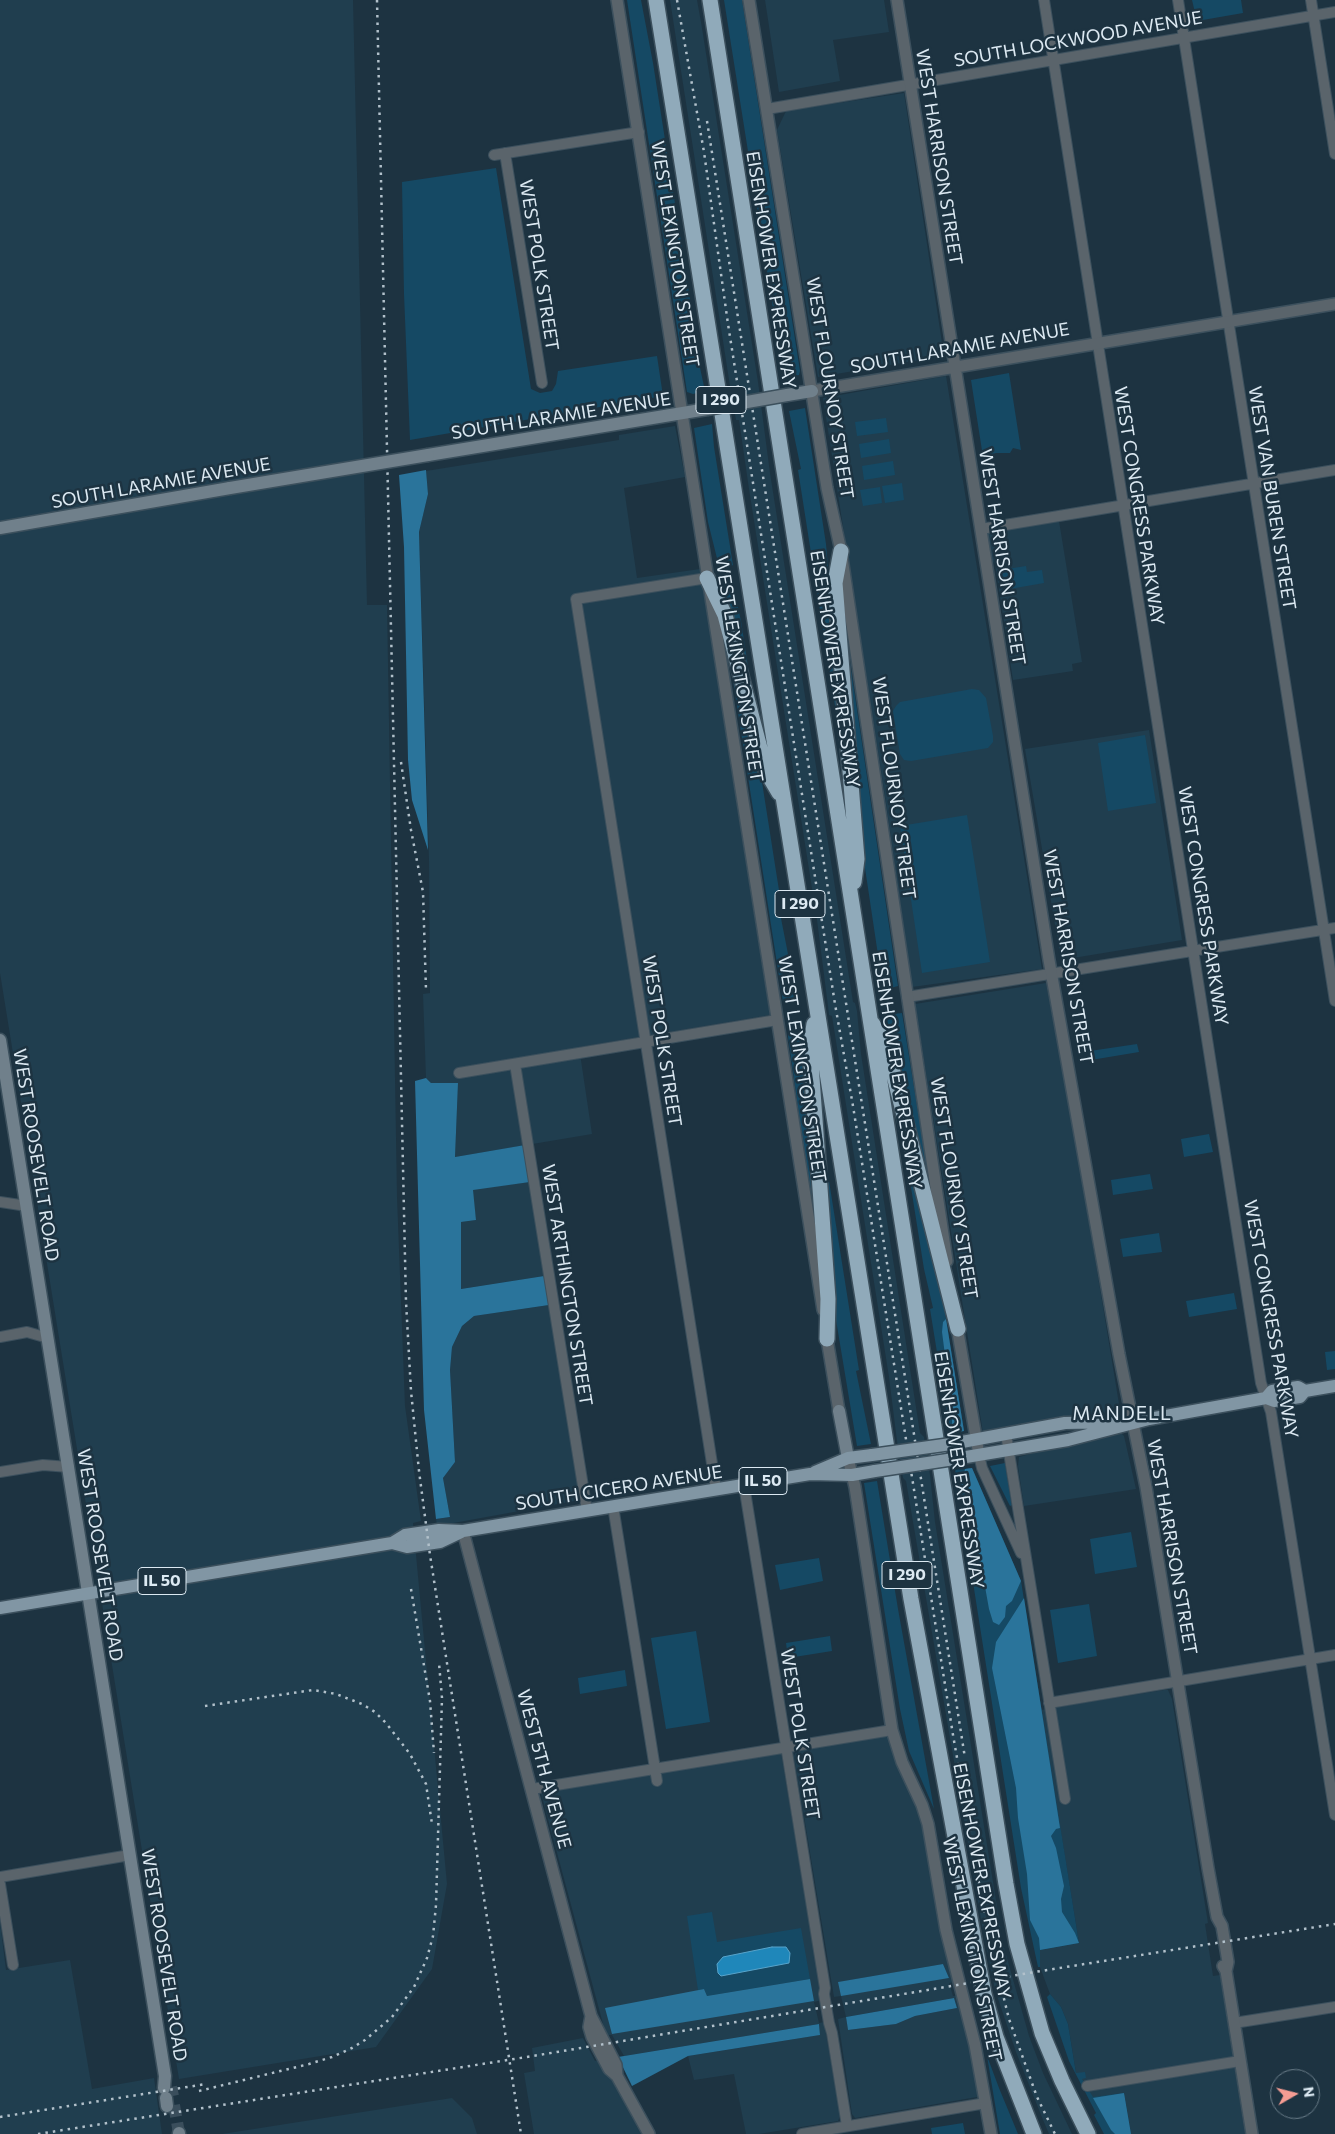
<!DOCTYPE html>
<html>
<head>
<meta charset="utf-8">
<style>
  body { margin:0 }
  #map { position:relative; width:1335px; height:2134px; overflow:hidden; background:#1d3341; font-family:Commissioner,sans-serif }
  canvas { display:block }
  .north { position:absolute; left:1270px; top:2069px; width:50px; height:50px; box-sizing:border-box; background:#1d3341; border:1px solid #697c88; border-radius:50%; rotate:82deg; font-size:14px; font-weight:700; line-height:20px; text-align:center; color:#dce9f2 }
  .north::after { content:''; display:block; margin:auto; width:18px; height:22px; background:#f59c93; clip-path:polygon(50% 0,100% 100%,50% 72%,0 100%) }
</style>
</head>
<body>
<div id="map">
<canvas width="1335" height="2134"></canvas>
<div class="north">N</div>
</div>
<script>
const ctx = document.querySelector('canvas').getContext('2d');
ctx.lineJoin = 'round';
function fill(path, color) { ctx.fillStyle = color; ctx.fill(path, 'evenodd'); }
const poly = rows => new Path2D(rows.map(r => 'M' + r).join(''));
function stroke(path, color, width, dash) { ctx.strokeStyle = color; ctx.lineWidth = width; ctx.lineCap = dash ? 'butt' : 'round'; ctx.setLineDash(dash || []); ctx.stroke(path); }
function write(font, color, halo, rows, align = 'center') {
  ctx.font = font + ' Commissioner,sans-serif'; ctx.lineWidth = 5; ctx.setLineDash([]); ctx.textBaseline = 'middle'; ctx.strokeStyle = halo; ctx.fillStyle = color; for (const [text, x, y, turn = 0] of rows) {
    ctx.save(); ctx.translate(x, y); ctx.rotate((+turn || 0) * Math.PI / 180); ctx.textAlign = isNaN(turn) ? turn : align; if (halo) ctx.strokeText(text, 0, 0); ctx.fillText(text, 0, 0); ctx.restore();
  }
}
const built = poly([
  [0,0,353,0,367,605,387,605,397,1197,404,1380,405,1406,421,1521,413,1523,447,1884,432,1969,376,2047,179,2079,0,973],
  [670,0,697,0,701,22,758,382,770,473,853,1002,855,1003,857,1011,861,1054,920,1433,924,1437,930,1475,935,1522,1003,1944,1029,2036,1043,2073,1072,2134,1049,2134,1041,2115,1016,2052,995,1990,982,1925,906,1481,903,1478,897,1441,889,1377,832,1016,829,1015,828,1006,817,920,749,489,739,420,736,420,730,386],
  [765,0,884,0,889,32,833,40,840,81,779,92],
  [904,93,944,356,818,377,777,130,786,111],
  [946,376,1042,969,912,987,886,803,823,398],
  [675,426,685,477,624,488,637,578,700,569,770,1015,579,1047,592,1134,455,1157,458,1083,431,1083,426,1078,423,994,430,993,429,860,419,532,428,494,426,471,619,440,619,435],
  [1059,521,1082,662,1072,664,1073,671,1013,680,995,564,992,561,987,533],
  [1149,730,1182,940,1061,960,1025,749],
  [1046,983,1067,1088,1120,1410,983,1433,915,1004],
  [530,1182,544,1276,461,1289,461,1222,476,1220,472,1189],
  [549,1305,580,1500,437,1526,436,1519,450,1517,443,1478,455,1462,450,1370,452,1347,462,1326,474,1316],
  [1121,1433,1124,1436,1136,1489,1024,1506,1018,1466,1019,1457,1084,1439],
  [1164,1690,1168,1690,1172,1699,1208,1923,1205,1924,1213,1976,1220,1975,1245,2134,1131,2134,1124,2093,1092,2098,1076,2073,1068,2024,1061,2007,1050,1994,1040,1967,1040,1950,1079,1943,1041,1710],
  [888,1736,921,1816,955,1982,949,1983,953,1996,959,1996,980,2094,977,2097,855,2118,852,2114,838,2019,846,2017,841,1996,834,1997,794,1756,797,1750],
  [943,1964,949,1978,839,1982],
  [954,1998,957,2008,915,2016,896,2024,848,2030,846,2017],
  [781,1753,822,2000,814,2002,819,2023,824,2022,840,2116,838,2121,759,2134,746,2134,734,2074,694,2080,688,2056,820,2035,819,2024,624,2056,612,2035,606,2035,541,1793],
  [0,1922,6,1970,70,1960,92,2089,154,2078,162,2134,0,2134],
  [583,2038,595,2061,601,2060,641,2134,534,2134,524,2073,535,2071,532,2048],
  [452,2098,472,2118,477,2134,222,2134]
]);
const green = poly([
  [627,0,641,0,653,63,694,325,691,326,705,391,693,394,687,392],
  [724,0,742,0,800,371,799,375,784,378],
  [1192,0,1241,0,1243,13,1197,21],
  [496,168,531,389,540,393,552,391,556,384,558,371,657,356,663,396,410,440,404,294,402,182],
  [1009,373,1021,450,1013,448,1010,453,996,453,983,457,971,380],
  [805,408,826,544,842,725,838,725,798,470,801,469,789,411],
  [886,418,888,432,857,436,855,422],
  [712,424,714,447,733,565,729,567,741,621,755,712,708,522,694,428],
  [889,439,891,453,861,458,859,444],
  [893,461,895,475,864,480,862,466],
  [902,483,904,500,885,503,882,486],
  [880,487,882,503,863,506,860,490],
  [1026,566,1027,572,1042,570,1044,583,1004,590,1001,570],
  [843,615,898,986,887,989,884,995,859,828],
  [728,648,759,763,781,903,778,903,798,1005,792,999,783,1002],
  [972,689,979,690,986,698,993,736,993,742,988,748,911,761,904,760,900,754,893,711,896,706,900,702],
  [1145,735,1156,803,1108,811,1098,743],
  [967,815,990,962,922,973,900,826],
  [885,1009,893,1014,902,1013,936,1223,892,1043],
  [802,1028,805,1046,818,1250,788,1036,788,1034,798,1035],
  [1137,1044,1139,1052,1091,1060,1090,1051],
  [1209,1134,1213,1152,1184,1157,1181,1139],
  [909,1155,944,1306,964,1431,950,1433,930,1309,933,1308,924,1269,906,1156],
  [823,1162,826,1162,859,1370,856,1371,871,1444,857,1446,836,1320],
  [1150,1174,1153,1189,1113,1195,1111,1180],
  [1159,1233,1162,1252,1123,1257,1120,1239],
  [1234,1293,1237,1309,1189,1317,1186,1301],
  [1335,1351,1335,1369,1327,1370,1325,1352],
  [1005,1463,1011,1501,1012,1505,1010,1506,990,1466],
  [972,1468,1021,1581,1079,1943,1040,1950,1040,1967,1038,1967,1021,1888,967,1544,970,1543,970,1540,955,1470],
  [877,1481,898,1609,934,1809,909,1751,900,1709,864,1483],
  [1131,1532,1137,1567,1095,1574,1090,1539],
  [819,1558,823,1581,780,1590,775,1565],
  [1089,1604,1097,1656,1058,1663,1050,1610],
  [696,1631,710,1722,666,1729,651,1638],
  [830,1636,832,1651,788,1658,786,1643],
  [625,1670,627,1686,580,1694,578,1678],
  [712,1912,717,1942,801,1928,810,1979,707,1996,704,1989,698,1990,687,1916],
  [1050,1994,1061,2007,1068,2024,1076,2073,1085,2072,1086,2078,1082,2079,1093,2097,1124,2093,1131,2134,1104,2134,1094,2115,1096,2113,1069,2061,1047,1997],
  [987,2056,999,2088,1018,2134,1000,2134],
  [963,2123,965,2134,932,2134,931,2128]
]);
const forest = poly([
  [426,470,428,494,419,532,428,850,412,800,408,760,404,547,399,475],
  [426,1078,431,1083,458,1083,455,1157,525,1145,530,1182,473,1190,476,1220,461,1222,461,1289,544,1276,549,1305,474,1316,462,1326,452,1347,450,1370,455,1462,443,1478,450,1517,436,1519,424,1410,415,1081],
  [946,1319,964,1431,952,1433,952,1409,942,1332,943,1322],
  [972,1468,1021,1581,1012,1601,1006,1606,1005,1617,999,1625,993,1622,989,1609,979,1553,973,1528,969,1518,968,1506,962,1484,965,1469],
  [1024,1598,1060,1828,1056,1829,1051,1836,1056,1848,1064,1886,1061,1899,1062,1912,1075,1933,1079,1943,1040,1950,1039,1938,1030,1920,1027,1874,1018,1818,1016,1788,992,1668,996,1642],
  [943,1964,949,1978,841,1996,838,1982],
  [810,1979,814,2001,612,2034,605,2008,704,1989,707,1996],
  [954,1998,957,2008,915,2016,896,2024,848,2030,846,2017],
  [819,2024,820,2035,688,2056,632,2086,618,2057],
  [1124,2093,1131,2134,1115,2134,1111,2130,1093,2098]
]);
const water = poly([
  [772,1947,786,1947,790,1953,789,1963,721,1976,718,1973,717,1964,723,1957,772,1947]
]);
const secondaryTunnel = poly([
  [171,2087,173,2096],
  [174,2105,179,2133]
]);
const minor = poly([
  [1044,0,1261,1383,1271,1412,1335,1815],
  [1178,0,1335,1001],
  [1311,0,1335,154],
  [767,109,1335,12],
  [505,153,542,383],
  [494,155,639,132],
  [981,529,1335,470],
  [707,578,576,599,716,1489],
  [907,997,1335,928],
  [515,1064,587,1511],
  [459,1073,777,1020],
  [0,1202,27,1206],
  [0,1337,27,1332,48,1338],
  [1006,1434,1065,1799],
  [979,1455,982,1468,1021,1553],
  [0,1472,43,1465,69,1467],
  [744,1485,825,1988,824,1994,829,2023,832,2033,847,2126],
  [613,1506,657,1781],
  [1049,1703,1335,1655],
  [532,1789,892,1730],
  [0,1877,130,1855],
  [0,1884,13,1965],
  [1234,2023,1335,2007],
  [1087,2086,1240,2061],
  [802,2134,986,2103]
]);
const tertiary = poly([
  [617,0,823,1310],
  [749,0,827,488,841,551,947,1261],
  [897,0,1049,960,1119,1354,1146,1487,1208,1868,1217,1917,1222,1926,1228,1962,1226,1971],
  [812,391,1335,304],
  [956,1321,979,1455],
  [826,1333,839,1411],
  [848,1458,855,1487,892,1730,902,1762,922,1805,928,1824,946,1930,975,2045,991,2134],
  [463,1531,591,2016,589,2027,592,2037,609,2069,617,2076],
  [1223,1966,1226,1971,1252,2134],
  [591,2016,616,2065,617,2076,649,2134]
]);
const secondary = poly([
  [787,395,812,391],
  [428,455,707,409],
  [0,528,230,488],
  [0,1040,165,2076,164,2088],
  [839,1411,848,1458],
  [166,2098,167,2106],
  [179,2133,179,2134]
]);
const primary = poly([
  [1266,1398,1272,1391,1298,1387,1305,1391],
  [951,1444,1065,1423,1117,1422],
  [954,1459,1068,1440,1149,1419,1266,1398,1274,1401,1300,1397,1305,1391,1335,1386],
  [815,1472,848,1458,872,1455],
  [392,1543,407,1547,440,1542,461,1532],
  [0,1608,392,1543,405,1535,439,1530,463,1531,810,1474,852,1475,875,1471]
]);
const motorway = poly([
  [656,0,911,1599,984,1994,996,2037,1034,2134],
  [710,0,1006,1884,1017,1944,1042,2033,1062,2081,1088,2134],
  [841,551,835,583,857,859,854,882],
  [707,578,725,615,766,771,779,793],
  [872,1023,886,1044,958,1329],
  [814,1024,810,1050,828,1299,827,1339]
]);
const rail = poly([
  [377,0,406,1302,411,1391,419,1471,430,1555,521,2134],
  [677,0,704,152,728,324,835,1004,853,1106,953,1735,988,1934,1009,2019,1037,2097,1055,2134],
  [707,121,965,1758],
  [401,762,411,830,423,892,426,990],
  [411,1589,430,1701,434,1753],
  [205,1706,313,1690,336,1694,362,1704,375,1712,386,1723,410,1754,426,1784,432,1824],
  [199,2091,309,2064,332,2057,352,2048,365,2040,392,2017,414,1987,427,1958,433,1936,436,1905,442,1698,439,1663],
  [0,2117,206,2084],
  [38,2134,533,2056,1041,1971,1335,1924]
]);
const secondaryBridge = poly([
  [707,409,787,395],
  [230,488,428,455]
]);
const primaryBridge = poly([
  [872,1455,951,1444],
  [875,1471,954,1459]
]);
const shields = [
  [721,400,50],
  [800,904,50],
  [763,1481,48],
  [907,1575,50],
  [162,1581,48]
];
const shieldNames = [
  ["I 290",721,400],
  ["I 290",800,904],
  ["IL 50",763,1481],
  ["I 290",907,1575],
  ["IL 50",162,1581]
];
const streetNames = [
  ["SOUTH LOCKWOOD AVENUE",1078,39,-10],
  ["WEST HARRISON STREET",939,157,81],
  ["WEST LEXINGTON STREET",675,254,81],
  ["WEST POLK STREET",539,265,81],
  ["EISENHOWER EXPRESSWAY",771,270,81],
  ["SOUTH LARAMIE AVENUE",960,348,-10],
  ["WEST FLOURNOY STREET",830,388,81],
  ["SOUTH LARAMIE AVENUE",561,416,-9],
  ["SOUTH LARAMIE AVENUE",161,483,-10],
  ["WEST VAN BUREN STREET",1272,498,81],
  ["WEST CONGRESS PARKWAY",1139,506,81],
  ["WEST HARRISON STREET",1002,557,81],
  ["WEST LEXINGTON STREET",739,669,81],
  ["EISENHOWER EXPRESSWAY",835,669,81],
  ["WEST FLOURNOY STREET",894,788,82],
  ["WEST CONGRESS PARKWAY",1203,906,81],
  ["WEST HARRISON STREET",1068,957,80],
  ["WEST POLK STREET",662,1041,81],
  ["WEST LEXINGTON STREET",802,1069,81],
  ["EISENHOWER EXPRESSWAY",897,1070,81],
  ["WEST ROOSEVELT ROAD",36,1155,81],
  ["WEST FLOURNOY STREET",954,1188,81],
  ["WEST ARTHINGTON STREET",567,1285,81],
  ["WEST CONGRESS PARKWAY",1271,1319,80],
  ["EISENHOWER EXPRESSWAY",959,1470,81],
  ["SOUTH CICERO AVENUE",619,1488,-9],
  ["WEST HARRISON STREET",1172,1547,80],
  ["WEST ROOSEVELT ROAD",100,1555,81],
  ["WEST POLK STREET",800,1734,81],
  ["WEST 5TH AVENUE",544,1769,75],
  ["EISENHOWER EXPRESSWAY",982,1881,79],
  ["WEST LEXINGTON STREET",972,1949,78],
  ["WEST ROOSEVELT ROAD",164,1955,81]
];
const neighbourhoodNames = [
  ["MANDELL",1122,1414]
];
fill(built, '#203e4f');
fill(green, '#154964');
fill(forest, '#2a749b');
fill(water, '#1f87ba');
stroke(water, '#58a4cb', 1);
stroke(secondaryTunnel, '#3a4e5c', 12, [12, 6]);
stroke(minor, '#3c505d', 12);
stroke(tertiary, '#3c505d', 14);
stroke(secondary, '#3c505d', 15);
stroke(primary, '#3c505d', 15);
stroke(motorway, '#3c505d', 18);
stroke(minor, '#5a646b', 10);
stroke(tertiary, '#5a646b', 11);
stroke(secondary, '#70808b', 12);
stroke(primary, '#8196a4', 12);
stroke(motorway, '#90aaba', 15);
stroke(rail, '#b2c1cb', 2.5, [2.5, 5]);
stroke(secondaryBridge, '#3c505d', 15, []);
stroke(primaryBridge, '#3c505d', 15, []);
stroke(secondaryBridge, '#70808b', 12);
stroke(primaryBridge, '#8196a4', 12);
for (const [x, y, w] of shields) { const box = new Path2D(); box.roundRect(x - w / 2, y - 13.5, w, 27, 4); ctx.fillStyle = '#1d3341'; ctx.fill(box); stroke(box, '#dce9f2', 1); }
write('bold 16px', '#dce9f2', null, shieldNames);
write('18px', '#dce9f2', '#1d3341', streetNames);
ctx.letterSpacing = '1px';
write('19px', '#dce9f2', '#1d3341', neighbourhoodNames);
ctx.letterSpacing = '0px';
</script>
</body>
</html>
